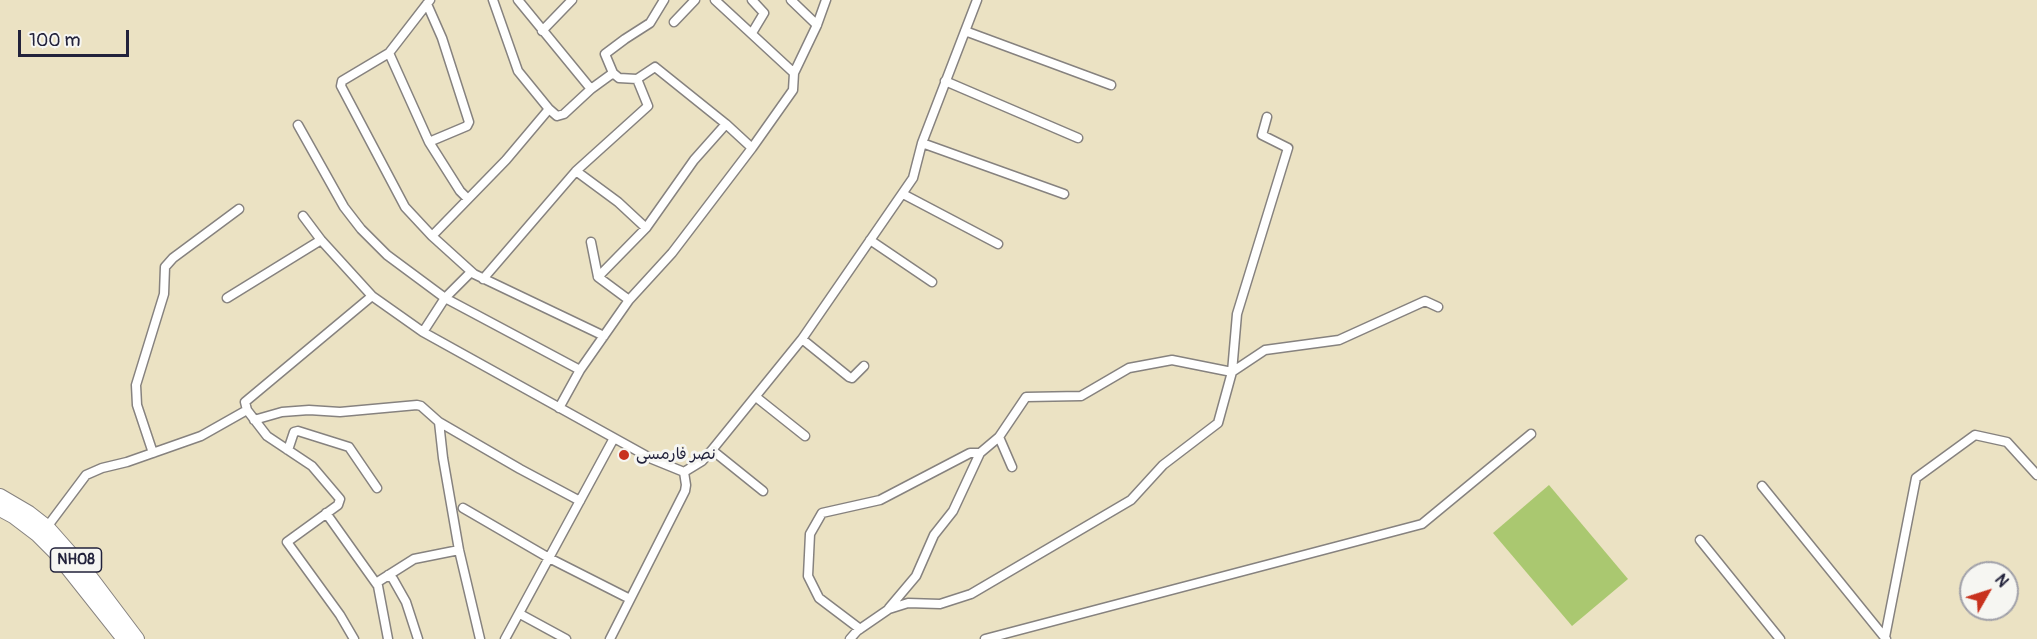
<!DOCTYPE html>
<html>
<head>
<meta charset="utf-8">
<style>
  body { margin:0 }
  #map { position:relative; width:2037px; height:639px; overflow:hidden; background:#ebe2c3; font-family:Pangolin,sans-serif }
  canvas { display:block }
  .north { position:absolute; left:1959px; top:561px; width:60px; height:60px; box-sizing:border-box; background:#f6f6f2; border:2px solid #a1a1a9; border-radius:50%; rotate:51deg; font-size:16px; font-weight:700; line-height:24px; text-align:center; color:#22223b }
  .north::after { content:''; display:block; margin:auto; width:21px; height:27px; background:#c8321e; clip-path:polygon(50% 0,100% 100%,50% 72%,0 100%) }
  .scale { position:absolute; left:18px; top:30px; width:111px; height:27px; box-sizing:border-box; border:3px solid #22223b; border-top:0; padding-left:8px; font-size:18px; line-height:21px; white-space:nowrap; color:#22223b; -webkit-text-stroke:4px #f6f6f2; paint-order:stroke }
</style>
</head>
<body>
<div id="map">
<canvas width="2037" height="639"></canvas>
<div class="north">N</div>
<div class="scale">100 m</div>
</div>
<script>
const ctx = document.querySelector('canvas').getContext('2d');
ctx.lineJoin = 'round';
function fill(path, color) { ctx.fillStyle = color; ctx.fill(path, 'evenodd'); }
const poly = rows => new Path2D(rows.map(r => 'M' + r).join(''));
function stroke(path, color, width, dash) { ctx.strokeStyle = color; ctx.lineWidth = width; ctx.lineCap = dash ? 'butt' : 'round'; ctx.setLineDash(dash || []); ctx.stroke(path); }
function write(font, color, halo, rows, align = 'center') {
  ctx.font = font + ' Pangolin,"Playpen Sans Arabic",sans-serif'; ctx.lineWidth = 6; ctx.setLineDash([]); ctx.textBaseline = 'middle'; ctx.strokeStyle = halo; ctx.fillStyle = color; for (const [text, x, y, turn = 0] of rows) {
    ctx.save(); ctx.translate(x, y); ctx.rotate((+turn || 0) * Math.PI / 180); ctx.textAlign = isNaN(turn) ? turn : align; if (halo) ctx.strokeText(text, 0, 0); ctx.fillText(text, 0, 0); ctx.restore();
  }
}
const green = poly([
  [1549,485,1628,579,1572,626,1493,533]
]);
const minor = poly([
  [430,0,389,53,342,81,341,86,405,207,432,236,474,274,604,336],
  [493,0,518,71,549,109,557,116,564,114,591,89,613,73],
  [518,0,591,89],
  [715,0,794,73],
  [791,0,817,25],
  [427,4,442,38,469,122,467,126,429,142],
  [674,22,695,0],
  [542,31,572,0],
  [965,31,1111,85],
  [752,33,764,13,752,0],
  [389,53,429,142,460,191,468,199],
  [637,79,619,78,613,73,605,54,625,39,650,23,664,0],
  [945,81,1078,138],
  [298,125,344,207,361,229,387,255,445,298,580,370],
  [922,143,1064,194],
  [576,171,618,202,646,228],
  [903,194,998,244],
  [303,216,321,240,372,296,423,332,652,459,684,472,702,461,712,450,802,339,913,178,922,143,977,0],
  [432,236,506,160,549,109],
  [870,240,932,282],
  [591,242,598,277,629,300],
  [598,277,646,228,694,160,726,124],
  [483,279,576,171,648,106,637,79,655,67,726,124,752,148],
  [227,298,321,240],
  [423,332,445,298,471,272],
  [802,339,849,377,852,378,864,366],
  [756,397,805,436],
  [559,408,580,370,629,300,672,253,752,148,793,90,794,73,817,25,826,0],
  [254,420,282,412,309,410,340,412,417,405,421,406,439,422,520,469,580,501],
  [439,422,443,458,459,550,480,639],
  [288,450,294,432,298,431,349,447,377,488],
  [712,450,763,491],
  [153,453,137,405,136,385,164,294,165,267,173,258,239,209],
  [1012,467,999,437,1026,397,1081,396,1129,368,1172,360,1232,372,1237,314,1288,148,1262,135,1267,117],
  [1762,486,1886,639],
  [463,508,549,558,630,599],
  [326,513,378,586,388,639],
  [47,527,86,475,102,468,127,462,201,436,247,410],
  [1700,540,1780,639],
  [388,575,393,579,406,602,418,639],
  [376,583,414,559,459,550],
  [889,608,916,576,934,535,953,511,980,453,999,437],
  [520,614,566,639],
  [860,629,819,598,808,576,810,534,822,513,880,500,970,453,980,453],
  [1885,637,1916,478,1975,435,2007,442,2037,475],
  [354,639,340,615,287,542,338,505,340,499,312,466,267,436,247,410,245,402,372,296],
  [505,639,614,438],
  [610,639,685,491,686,485,684,472],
  [850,639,857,631,889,609,908,603,940,604,971,594,1131,500,1163,465,1218,423,1232,372,1265,350,1339,340,1425,301,1438,307],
  [985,639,1422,524,1531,434]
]);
const trunk = poly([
  [0,496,29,513,47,527,85,570,137,639],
  [0,509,13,516,38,535,55,552,124,639]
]);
const markers = [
  [624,455,6,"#c8321e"]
];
const shields = [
  [76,560,51]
];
const shieldNames = [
  ["NH08",76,560]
];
const poiNames = [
  ["نصر فارمسی",636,455]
];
fill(green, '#aac870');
stroke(minor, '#86827f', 11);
stroke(trunk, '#86827f', 16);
stroke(minor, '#fff', 8);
stroke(trunk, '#fff', 14);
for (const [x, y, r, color] of markers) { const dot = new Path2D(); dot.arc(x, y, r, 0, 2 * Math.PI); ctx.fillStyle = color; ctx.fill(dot); stroke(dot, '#f6f6f2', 2); }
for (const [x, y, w] of shields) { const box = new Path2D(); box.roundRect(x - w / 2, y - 12, w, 24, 4.5); ctx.fillStyle = '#f6f6f2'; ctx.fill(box); stroke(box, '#22223b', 1.5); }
write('bold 15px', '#22223b', null, shieldNames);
write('16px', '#22223b', '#f6f6f2', poiNames, 'left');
</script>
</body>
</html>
